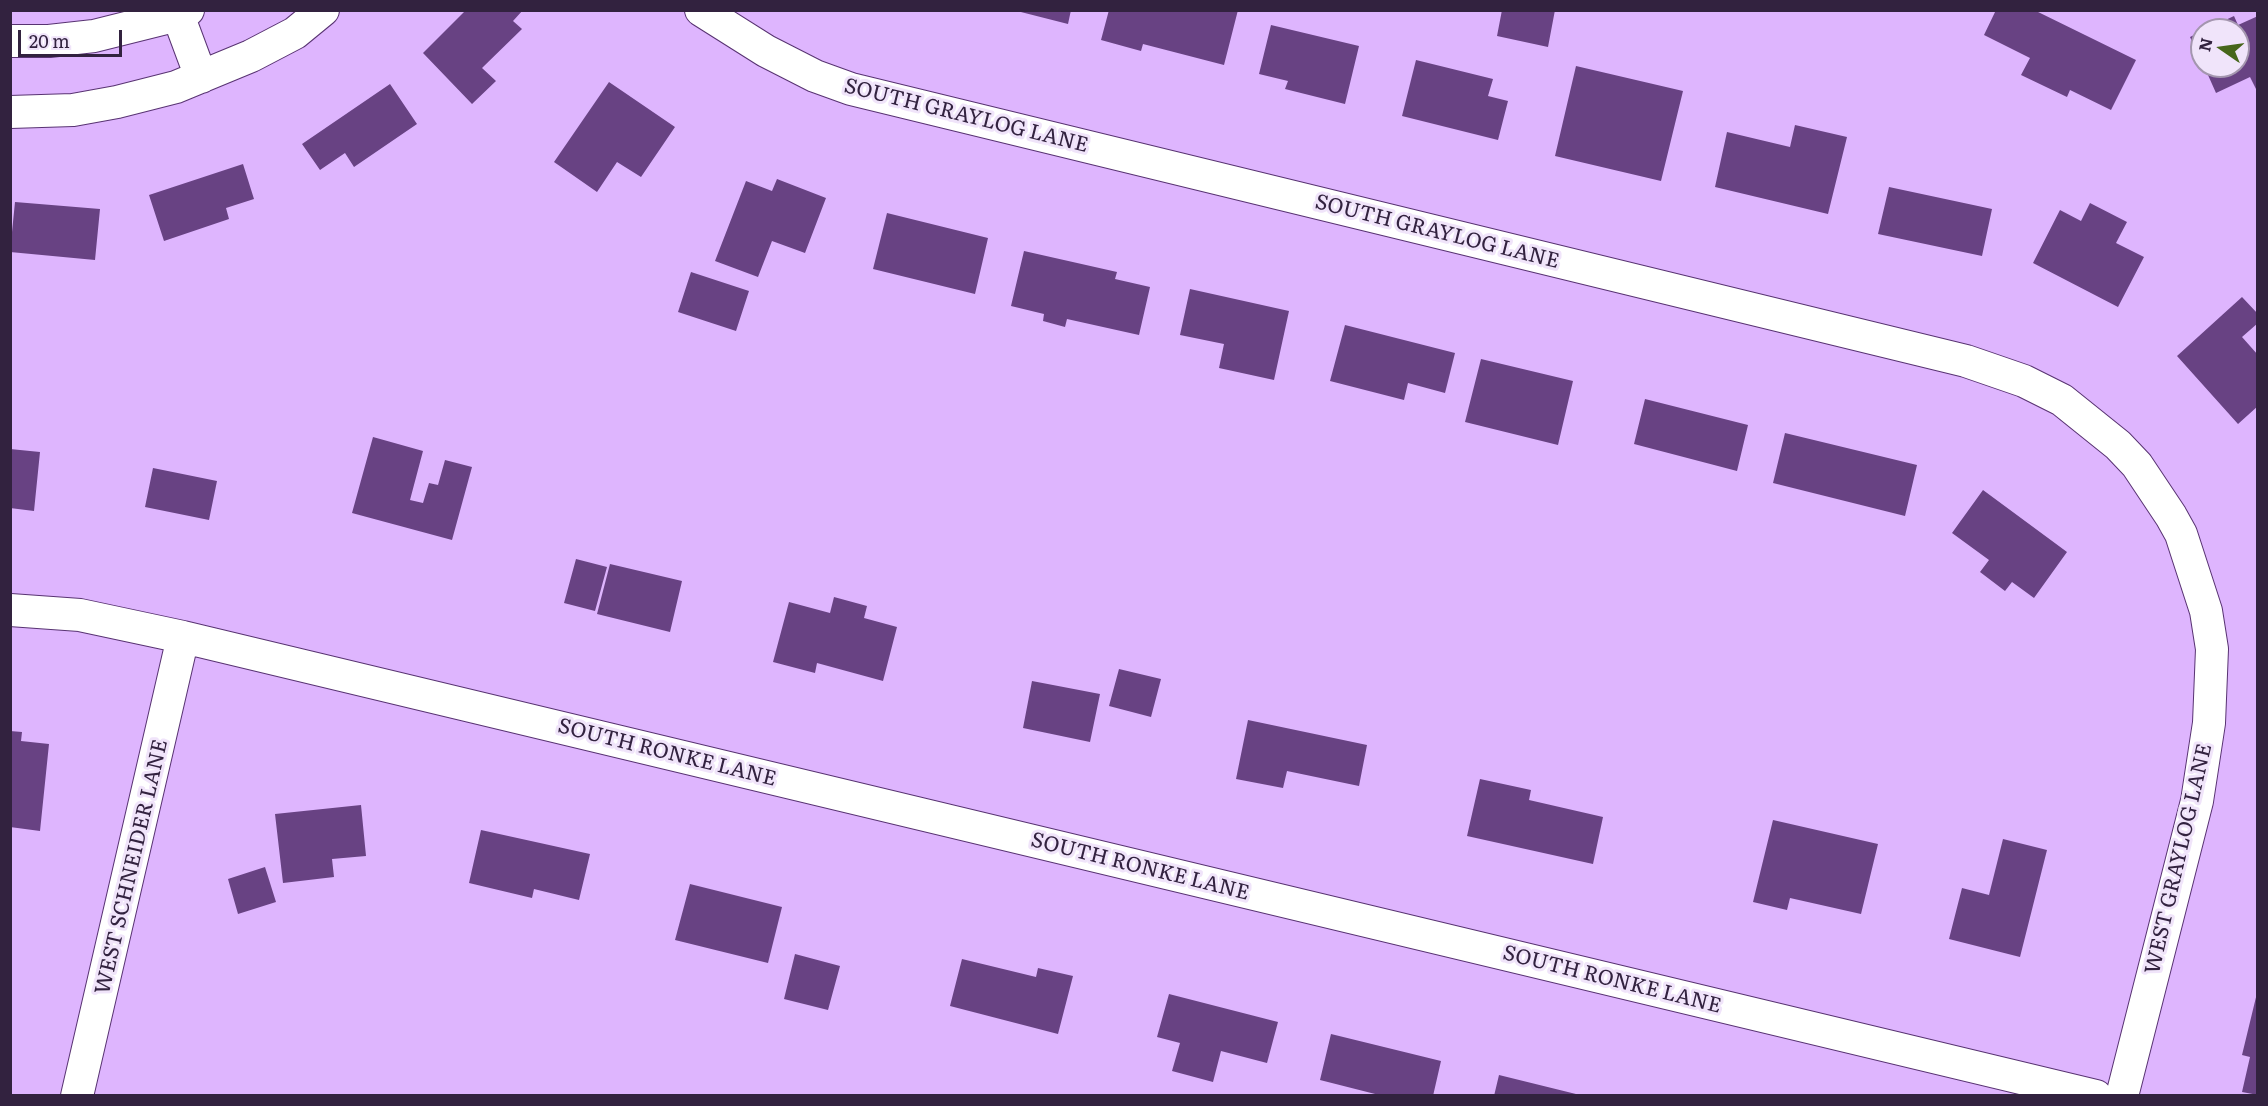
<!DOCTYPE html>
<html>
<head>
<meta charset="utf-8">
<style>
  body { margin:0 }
  #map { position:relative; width:2268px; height:1106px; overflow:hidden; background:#deb5fe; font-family:Literata,serif }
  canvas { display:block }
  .frame { position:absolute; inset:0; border:12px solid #32223f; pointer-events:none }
  .north { position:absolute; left:2190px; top:18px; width:60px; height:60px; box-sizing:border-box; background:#f0e4fa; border:2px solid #a496af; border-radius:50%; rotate:283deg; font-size:16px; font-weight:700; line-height:24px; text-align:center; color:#32223f }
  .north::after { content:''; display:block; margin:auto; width:21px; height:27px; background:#47661b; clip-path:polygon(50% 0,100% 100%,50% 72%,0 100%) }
  .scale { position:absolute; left:18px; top:30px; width:104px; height:27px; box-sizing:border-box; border:3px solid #32223f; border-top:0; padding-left:8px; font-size:18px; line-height:21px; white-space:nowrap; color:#32223f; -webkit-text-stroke:4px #f0e4fa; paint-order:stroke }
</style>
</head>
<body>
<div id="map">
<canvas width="2268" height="1106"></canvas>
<div class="frame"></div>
<div class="north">N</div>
<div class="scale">20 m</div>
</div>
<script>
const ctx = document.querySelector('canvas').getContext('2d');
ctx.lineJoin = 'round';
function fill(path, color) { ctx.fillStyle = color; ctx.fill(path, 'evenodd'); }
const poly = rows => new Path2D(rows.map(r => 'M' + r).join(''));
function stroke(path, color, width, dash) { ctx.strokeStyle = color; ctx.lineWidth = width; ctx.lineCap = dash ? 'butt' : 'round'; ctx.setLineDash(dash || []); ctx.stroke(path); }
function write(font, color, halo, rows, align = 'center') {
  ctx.font = font + ' Literata,serif'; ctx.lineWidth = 6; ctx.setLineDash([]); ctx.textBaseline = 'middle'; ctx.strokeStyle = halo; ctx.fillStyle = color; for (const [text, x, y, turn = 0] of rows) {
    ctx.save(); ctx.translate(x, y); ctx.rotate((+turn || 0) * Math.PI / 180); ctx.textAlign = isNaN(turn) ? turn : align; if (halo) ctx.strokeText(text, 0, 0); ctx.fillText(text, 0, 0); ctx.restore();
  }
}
const building = poly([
  [466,10,523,10,513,21,522,29,482,68,496,81,472,104,423,53],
  [1013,10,1071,10,1068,24],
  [1109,10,1238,10,1224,65,1143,44,1141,51,1101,40],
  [1502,10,1555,10,1548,47,1497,36],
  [1996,10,2034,10,2136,60,2111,110,2070,90,2067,97,2021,75,2030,58,1984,35],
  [2234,16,2238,25,2258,16,2258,93,2250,77,2216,93,2204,66,2238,66,2238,30,2204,30],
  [1271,25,1359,46,1345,104,1285,89,1288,81,1259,74],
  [2202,31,2202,63,2190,37],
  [1416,60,1493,79,1488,96,1508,101,1498,140,1402,116],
  [1576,66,1683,91,1661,181,1555,156],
  [609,82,675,127,641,177,617,162,597,192,554,162],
  [390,84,417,124,354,167,345,153,320,170,302,144],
  [1795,125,1847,137,1828,214,1715,187,1727,132,1790,147],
  [243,164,254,199,226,208,229,219,164,241,149,195],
  [777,179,826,198,805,253,772,241,758,277,715,261,746,181,772,191],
  [1889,187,1992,209,1982,256,1878,234],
  [15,202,100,209,95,260,10,252],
  [2090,203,2127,222,2116,243,2144,257,2118,307,2033,263,2060,210,2081,221],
  [887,213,988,238,975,294,873,269],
  [1024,251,1117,272,1115,279,1150,287,1139,335,1067,319,1065,327,1043,321,1044,314,1011,306],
  [691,272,749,291,736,331,678,312],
  [1190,289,1289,311,1274,380,1219,368,1224,344,1180,335],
  [2242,297,2258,314,2258,323,2242,337,2258,355,2258,406,2238,424,2177,356],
  [1345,325,1455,353,1445,393,1408,383,1404,400,1330,381],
  [1481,359,1573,381,1558,445,1465,422],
  [1645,399,1748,425,1737,471,1634,444],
  [1785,433,1917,465,1905,516,1773,483],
  [373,437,423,451,410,500,423,503,429,483,438,485,445,460,472,467,452,540,352,513],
  [10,449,40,452,34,511,10,508],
  [153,468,217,481,209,520,145,507],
  [1983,490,2067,552,2034,598,2012,582,2005,591,1980,572,1989,560,1952,533],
  [576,559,607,567,595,611,564,603],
  [610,564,682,581,670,632,597,614],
  [834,597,867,606,864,618,897,627,883,681,817,663,815,673,773,662,789,602,830,613],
  [1119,669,1161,679,1151,717,1109,706],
  [1032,681,1100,694,1090,742,1023,728],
  [1248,720,1367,745,1359,786,1287,771,1283,788,1236,779],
  [10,731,22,732,21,741,49,744,40,831,10,827],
  [1480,779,1531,790,1529,800,1603,817,1593,864,1467,836],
  [361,805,366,856,332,859,334,877,283,883,275,814],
  [1773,820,1878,844,1861,914,1790,898,1787,910,1753,902],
  [481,830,590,854,579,900,534,889,532,898,469,883],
  [2003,839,2047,850,2020,957,1949,939,1962,888,1989,895],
  [265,867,276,902,238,914,228,879],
  [690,884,782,907,768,963,675,940],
  [795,954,840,966,828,1010,784,999],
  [962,959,1036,977,1038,968,1073,976,1058,1034,950,1006],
  [2257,993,2258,993,2258,1095,2242,1092,2250,1057,2242,1055],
  [1169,994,1278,1022,1267,1063,1221,1051,1213,1082,1172,1071,1180,1043,1157,1037],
  [1331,1034,1441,1061,1433,1096,1383,1096,1320,1080],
  [1499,1075,1580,1095,1580,1096,1494,1096]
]);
const minor = poly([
  [701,10,766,51,815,76,851,89,1966,361,2024,381,2062,400,2118,445,2137,465,2171,516,2181,534,2206,611,2212,649,2209,723,2197,801,2122,1096],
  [178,15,201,77],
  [10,41,49,41,94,36,178,15,188,10],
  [10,112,73,110,117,102,176,87,251,56,295,33,323,10],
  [10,610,80,615,183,637,2096,1096],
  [77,1096,183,637]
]);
const streetNames = [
  ["SOUTH GRAYLOG LANE",966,116,14],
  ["SOUTH GRAYLOG LANE",1437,232,14],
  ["SOUTH RONKE LANE",667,753,14],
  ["WEST GRAYLOG LANE",2179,859,-77],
  ["WEST SCHNEIDER LANE",132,867,-77],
  ["SOUTH RONKE LANE",1140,867,14],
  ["SOUTH RONKE LANE",1612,980,14]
];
fill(building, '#684283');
stroke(minor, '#583372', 34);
stroke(minor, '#fff', 32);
write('21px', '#32223f', '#f0e4fa', streetNames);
</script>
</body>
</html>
